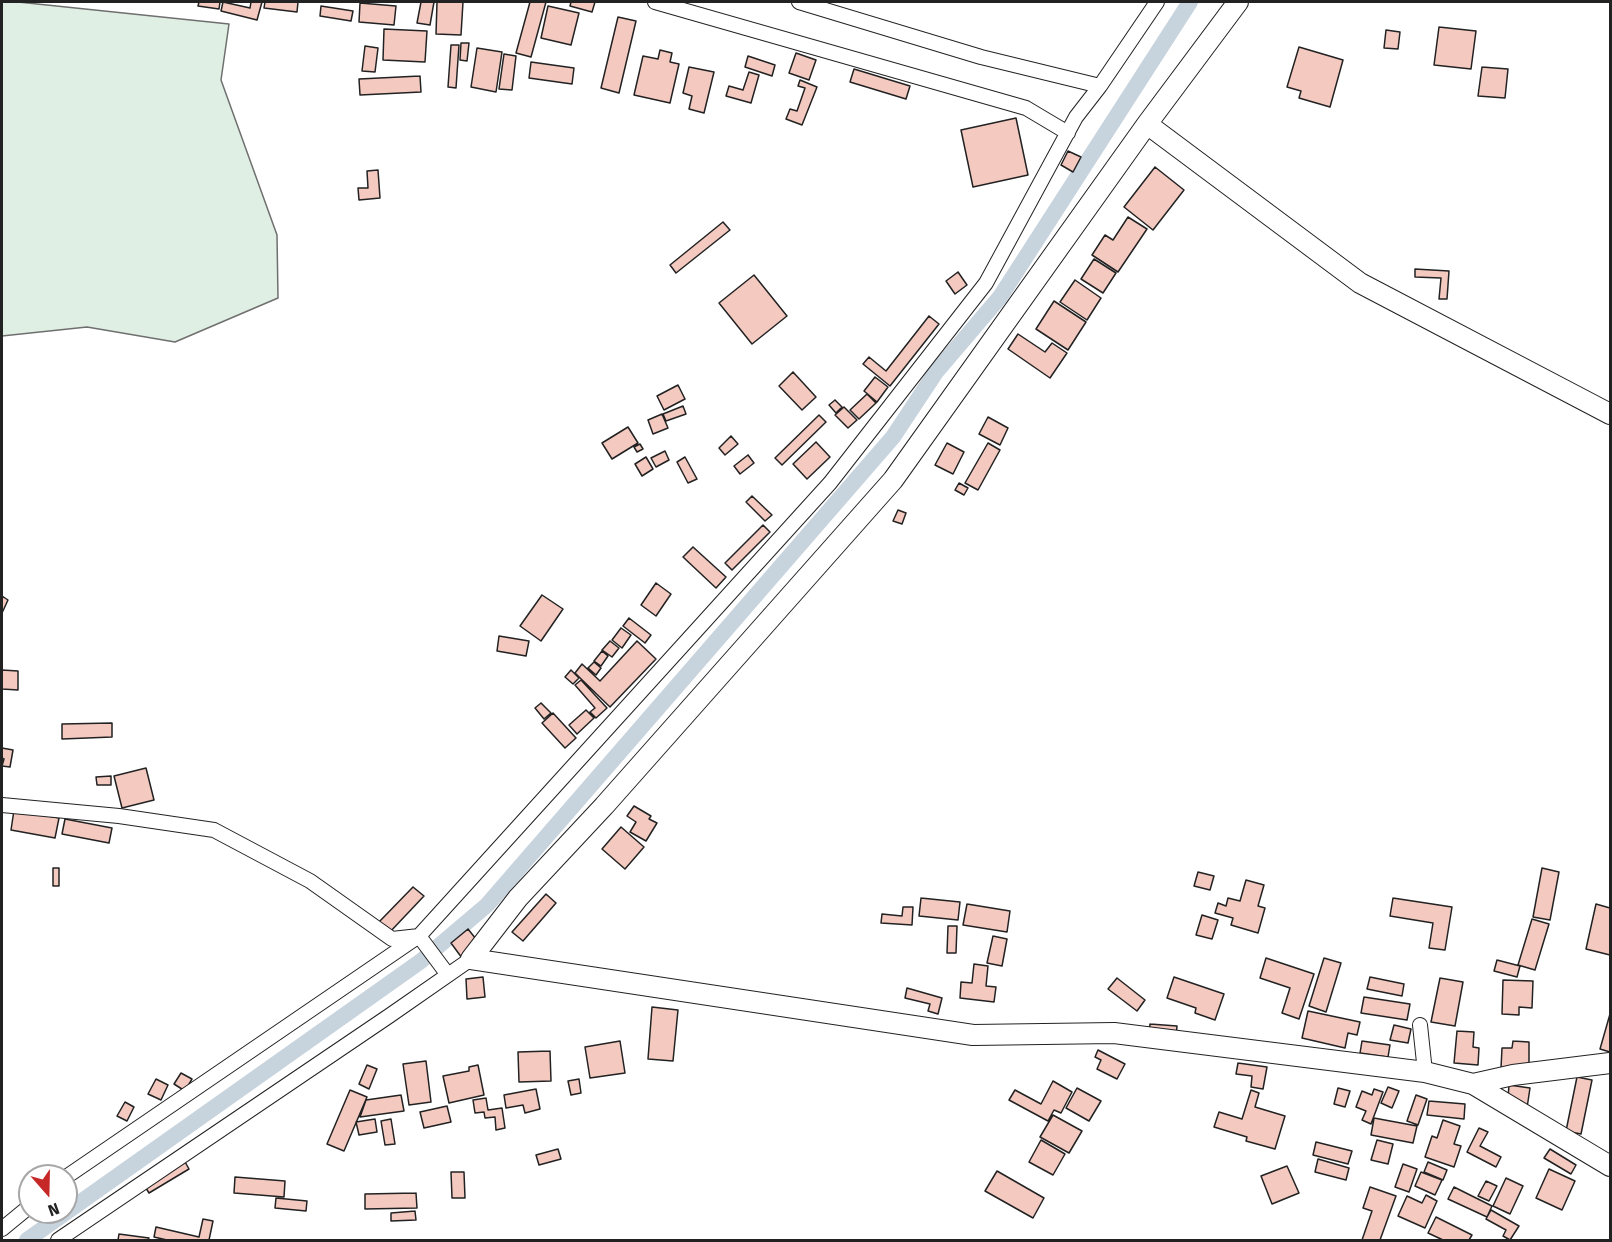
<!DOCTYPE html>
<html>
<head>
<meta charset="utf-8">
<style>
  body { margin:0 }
  #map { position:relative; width:1612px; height:1242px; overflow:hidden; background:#fff; font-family:"Fira Sans",sans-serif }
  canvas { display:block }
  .frame { position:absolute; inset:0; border:3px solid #222; pointer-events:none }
  .north { position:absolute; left:18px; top:1164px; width:60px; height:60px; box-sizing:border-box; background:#fff; border:2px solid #a7a7a7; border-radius:50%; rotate:160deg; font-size:16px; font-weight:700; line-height:24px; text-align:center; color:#222 }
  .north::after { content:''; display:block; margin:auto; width:21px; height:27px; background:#c62828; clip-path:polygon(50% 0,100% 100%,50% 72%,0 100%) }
</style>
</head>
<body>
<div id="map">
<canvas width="1612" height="1242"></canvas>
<div class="frame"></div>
<div class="north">N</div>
</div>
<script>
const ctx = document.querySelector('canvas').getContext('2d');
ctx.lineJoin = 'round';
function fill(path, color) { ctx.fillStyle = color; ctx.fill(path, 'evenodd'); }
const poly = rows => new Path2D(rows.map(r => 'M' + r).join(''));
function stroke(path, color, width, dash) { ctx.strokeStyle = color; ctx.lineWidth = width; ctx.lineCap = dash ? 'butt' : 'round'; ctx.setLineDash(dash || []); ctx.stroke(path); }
const green = poly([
  [2,2,18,2,229,24,221,80,277,235,278,298,175,342,87,327,2,336,2,2]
]);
const canal = poly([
  [27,1240,421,961,487,905,893,437,936,372,1000,297,1190,2]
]);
const building = poly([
  [199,2,220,2,219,9,198,6,199,2],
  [223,2,250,8,251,2,262,2,257,20,221,11,223,2],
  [265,2,298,2,297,12,264,8,265,2],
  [421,2,434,2,430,25,417,23,421,2],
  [437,2,463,2,461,35,436,34,437,2],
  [530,2,546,2,531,57,516,53,530,2],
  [571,2,595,2,592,12,570,6,571,2],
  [360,3,396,6,394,25,359,22,360,3],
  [321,6,353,11,351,21,320,16,321,6],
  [548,6,579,13,571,45,541,38,548,6],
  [618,17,636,21,619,93,601,88,618,17],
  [1439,27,1476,31,1471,69,1434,65,1439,27],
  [384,29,427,31,425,62,383,60,384,29],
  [1386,30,1400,32,1398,49,1384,48,1386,30],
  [461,43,469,43,467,61,460,60,461,43],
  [451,45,459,45,456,88,448,87,451,45],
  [365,46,378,48,375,72,362,71,365,46],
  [1299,47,1343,60,1330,107,1299,98,1301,91,1287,87,1299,47],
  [477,48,502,52,496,92,471,87,477,48],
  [660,50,672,53,670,62,679,64,670,103,634,95,643,56,658,59,660,50],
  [796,53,816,60,809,80,789,73,796,53],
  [504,54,516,56,512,90,499,89,504,54],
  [748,56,775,65,772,76,745,67,748,56],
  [531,62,574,68,572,84,529,78,531,62],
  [689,67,714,72,704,113,689,109,692,96,683,93,689,67],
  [1482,67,1508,69,1505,98,1478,96,1482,67],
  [854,69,910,86,906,99,850,82,854,69],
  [749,72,759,75,751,103,726,96,729,86,743,90,749,72],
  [420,76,421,92,360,95,359,79,420,76],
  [800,80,817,87,802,125,786,119,790,109,797,111,805,88,798,86,800,80],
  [1016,118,1028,175,973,187,961,130,1016,118],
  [1068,151,1081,157,1073,172,1061,165,1068,151],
  [1155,167,1184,190,1153,230,1124,207,1155,167],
  [378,170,380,198,359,200,358,188,368,188,367,171,378,170],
  [1128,217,1147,229,1118,272,1092,255,1105,235,1113,240,1128,217],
  [723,222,730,230,676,273,670,265,723,222],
  [1094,259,1116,273,1103,293,1081,279,1094,259],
  [1415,269,1449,271,1447,299,1439,299,1441,278,1415,277,1415,269],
  [958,272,967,285,955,294,946,281,958,272],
  [754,275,787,316,752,344,719,303,754,275],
  [1075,280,1101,298,1087,320,1060,302,1075,280],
  [1054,301,1086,322,1068,350,1036,329,1054,301],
  [929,316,939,324,890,386,863,364,869,357,886,371,929,316],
  [1018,334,1045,352,1052,343,1067,353,1050,378,1008,349,1018,334],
  [793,372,816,397,802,410,779,386,793,372],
  [875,377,888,387,877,402,864,391,875,377],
  [678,385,685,399,664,410,657,396,678,385],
  [867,394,876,403,859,419,850,410,867,394],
  [835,400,842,407,836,413,829,405,835,400],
  [683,406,686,414,666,421,663,414,683,406],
  [844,407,857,420,848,428,835,415,844,407],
  [662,414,668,428,653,434,648,420,662,414],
  [819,415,826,422,782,465,775,458,819,415],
  [988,417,1008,428,1000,445,979,434,988,417],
  [628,427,638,443,612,459,602,443,628,427],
  [731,436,738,444,725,455,719,448,731,436],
  [816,442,830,457,807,479,793,464,816,442],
  [947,443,964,452,953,474,935,465,947,443],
  [988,443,1000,450,978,490,965,483,988,443],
  [640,444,643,449,637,452,634,447,640,444],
  [665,451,669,460,656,467,651,458,665,451],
  [748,455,754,463,740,474,734,466,748,455],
  [646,457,653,469,642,476,635,464,646,457],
  [685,457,697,479,688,483,677,462,685,457],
  [959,483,968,488,964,495,955,490,959,483],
  [752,496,772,515,765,521,746,502,752,496],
  [898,510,906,513,902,524,893,521,898,510],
  [763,525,770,532,732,570,725,563,763,525],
  [693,547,726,577,716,588,683,557,693,547],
  [656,583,671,594,656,616,641,605,656,583],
  [542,595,563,609,541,641,520,626,542,595],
  [2,596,8,600,2,613,2,596],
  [629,618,651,635,645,643,623,626,629,618],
  [621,628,631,635,622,648,612,640,621,628],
  [499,636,529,641,526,656,497,651,499,636],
  [610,641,619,648,612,657,602,650,610,641],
  [637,641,656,659,610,707,575,673,582,664,600,681,637,641],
  [602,651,608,656,601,666,594,661,602,651],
  [594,662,601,668,596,675,588,668,594,662],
  [2,670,18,671,18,690,2,689,2,670],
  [571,670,579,678,573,684,565,677,571,670],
  [581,680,607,708,596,718,590,712,595,708,575,685,581,680],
  [541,703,551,713,544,719,535,708,541,703],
  [586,710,594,718,577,734,569,725,586,710],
  [553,713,576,738,565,748,542,723,553,713],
  [112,723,112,737,62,739,62,724,112,723],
  [2,748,13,750,10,767,2,766,4,759,2,758,2,748],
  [146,768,154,800,122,808,114,776,146,768],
  [111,776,111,785,97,785,96,777,111,776],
  [634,806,651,816,649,819,657,823,646,841,630,832,636,822,627,816,634,806],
  [14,810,59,818,55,838,11,830,14,810],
  [65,819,112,828,109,843,62,834,65,819],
  [621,827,644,847,625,869,602,849,621,827],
  [53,868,59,868,59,886,53,886,53,868],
  [1542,868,1559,872,1550,920,1533,917,1542,868],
  [1198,872,1214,876,1210,890,1194,886,1198,872],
  [1246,880,1264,885,1258,906,1265,908,1258,933,1231,925,1233,918,1215,913,1218,903,1226,906,1228,898,1240,901,1246,880],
  [413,887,424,896,389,933,378,923,413,887],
  [546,894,556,903,523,941,512,932,546,894],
  [921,898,960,902,958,920,919,916,921,898],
  [1393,898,1452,907,1445,950,1429,948,1433,923,1390,916,1393,898],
  [967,904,1010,911,1007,932,963,925,967,904],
  [1596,904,1610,908,1610,955,1586,949,1596,904],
  [903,907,913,907,912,925,881,923,882,914,902,916,903,907],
  [1202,915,1218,920,1212,939,1196,935,1202,915],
  [1532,919,1549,924,1535,970,1518,965,1532,919],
  [948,926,957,926,956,953,947,953,948,926],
  [468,929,480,944,462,958,451,943,468,929],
  [993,936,1007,939,1002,966,987,963,993,936],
  [1266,958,1314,974,1299,1019,1282,1013,1290,988,1260,978,1266,958],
  [1324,958,1341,963,1326,1012,1309,1006,1324,958],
  [1497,960,1520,966,1517,977,1494,971,1497,960],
  [974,964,988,966,986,986,996,987,994,1002,960,998,961,982,972,983,974,964],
  [483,977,485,997,467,999,466,979,483,977],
  [1174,977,1224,994,1215,1020,1195,1013,1196,1008,1167,998,1174,977],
  [1370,977,1404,984,1402,996,1367,989,1370,977],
  [1117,978,1145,1000,1137,1011,1108,989,1117,978],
  [1440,978,1463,982,1455,1026,1431,1022,1440,978],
  [1503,980,1533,981,1532,1008,1519,1007,1519,1015,1502,1014,1503,980],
  [907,988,942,998,938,1014,928,1011,930,1004,905,998,907,988],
  [1364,997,1410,1004,1407,1020,1361,1013,1364,997],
  [652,1007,678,1010,673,1061,648,1059,652,1007],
  [1308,1011,1360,1022,1357,1035,1348,1033,1345,1048,1302,1038,1308,1011],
  [1610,1014,1610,1052,1600,1049,1610,1014],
  [1150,1024,1177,1026,1176,1037,1149,1034,1150,1024],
  [1394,1025,1411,1029,1408,1043,1390,1040,1394,1025],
  [1457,1031,1474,1032,1473,1047,1479,1048,1478,1065,1454,1063,1457,1031],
  [620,1041,625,1073,590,1078,585,1047,620,1041],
  [1362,1041,1390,1045,1388,1057,1360,1053,1362,1041],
  [1513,1041,1529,1042,1529,1069,1501,1068,1502,1048,1512,1048,1513,1041],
  [1098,1050,1125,1064,1117,1079,1097,1069,1101,1060,1095,1057,1098,1050],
  [550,1051,551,1081,519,1082,518,1052,550,1051],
  [426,1061,431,1102,409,1105,403,1064,426,1061],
  [1238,1063,1267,1067,1263,1089,1251,1087,1252,1076,1236,1074,1238,1063],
  [367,1065,377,1069,369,1089,359,1084,367,1065],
  [478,1065,484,1095,449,1103,443,1076,469,1071,469,1067,478,1065],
  [181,1073,192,1079,185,1091,174,1084,181,1073],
  [1577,1077,1592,1080,1581,1134,1566,1131,1577,1077],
  [156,1079,168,1085,161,1100,148,1094,156,1079],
  [579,1079,581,1093,571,1095,568,1081,579,1079],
  [1053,1081,1072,1092,1061,1113,1054,1110,1048,1121,1009,1100,1015,1090,1041,1104,1053,1081],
  [1509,1085,1530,1088,1527,1108,1508,1098,1509,1085],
  [1388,1087,1399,1091,1392,1108,1381,1103,1388,1087],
  [1077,1088,1101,1101,1089,1121,1066,1108,1077,1088],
  [1338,1088,1350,1091,1345,1107,1334,1104,1338,1088],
  [536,1089,540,1109,525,1113,523,1105,506,1108,504,1095,536,1089],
  [1374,1089,1383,1092,1371,1124,1362,1120,1366,1111,1356,1107,1362,1091,1372,1095,1374,1089],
  [350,1090,367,1097,344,1151,327,1144,350,1090],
  [1251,1090,1259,1093,1255,1107,1285,1116,1275,1149,1246,1141,1247,1137,1214,1127,1219,1112,1242,1119,1251,1090],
  [401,1095,404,1111,360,1117,366,1100,401,1095],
  [1416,1095,1427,1099,1418,1125,1407,1121,1416,1095],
  [486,1098,488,1110,502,1108,505,1128,496,1130,495,1117,485,1118,484,1112,475,1113,473,1100,486,1098],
  [1429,1101,1465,1104,1464,1119,1427,1115,1429,1101],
  [125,1102,134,1107,127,1121,117,1116,125,1102],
  [447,1106,451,1122,424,1128,420,1112,447,1106],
  [1053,1115,1082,1131,1069,1153,1040,1137,1053,1115],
  [1374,1118,1417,1126,1413,1143,1371,1135,1374,1118],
  [375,1119,377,1132,359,1135,356,1122,375,1119],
  [391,1119,395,1144,385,1145,381,1121,391,1119],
  [1443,1120,1460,1126,1454,1144,1461,1146,1454,1167,1425,1157,1432,1136,1437,1138,1443,1120],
  [1479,1128,1488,1132,1480,1146,1501,1157,1496,1167,1467,1152,1479,1128],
  [1041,1140,1065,1154,1053,1175,1029,1162,1041,1140],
  [1377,1140,1393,1144,1388,1164,1371,1160,1377,1140],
  [1316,1142,1352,1151,1348,1164,1313,1155,1316,1142],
  [558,1149,561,1159,539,1165,536,1155,558,1149],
  [1550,1149,1576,1165,1571,1174,1544,1158,1550,1149],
  [1318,1159,1349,1168,1346,1180,1315,1172,1318,1159],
  [184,1160,189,1169,149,1193,144,1185,184,1160],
  [1428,1162,1447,1170,1443,1180,1424,1172,1428,1162],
  [1403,1164,1417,1169,1409,1192,1395,1187,1403,1164],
  [1287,1166,1299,1193,1272,1204,1261,1176,1287,1166],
  [1549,1169,1575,1181,1562,1210,1536,1198,1549,1169],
  [997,1171,1044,1198,1033,1218,985,1191,997,1171],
  [451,1172,464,1172,465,1198,452,1198,451,1172],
  [1421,1172,1442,1180,1435,1195,1415,1186,1421,1172],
  [235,1177,285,1181,284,1197,234,1193,235,1177],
  [1506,1178,1523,1186,1510,1214,1493,1206,1506,1178],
  [1486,1181,1497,1186,1489,1201,1478,1196,1486,1181],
  [1370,1187,1396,1196,1380,1240,1362,1240,1372,1211,1363,1208,1370,1187],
  [1454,1187,1492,1206,1487,1217,1448,1199,1454,1187],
  [416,1193,417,1208,365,1209,365,1194,416,1193],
  [1426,1195,1437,1201,1425,1228,1398,1216,1407,1196,1422,1203,1426,1195],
  [276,1198,307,1201,306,1211,275,1208,276,1198],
  [1491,1210,1519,1226,1510,1240,1503,1236,1506,1230,1486,1219,1491,1210],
  [415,1211,416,1220,391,1221,391,1213,415,1211],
  [1436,1217,1472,1235,1469,1240,1443,1240,1428,1233,1436,1217],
  [203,1219,213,1221,209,1240,167,1240,154,1237,156,1227,199,1237,203,1219],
  [119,1234,149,1238,148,1240,118,1240,119,1234]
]);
const street = poly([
  [655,2,1026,108,1068,133],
  [799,2,981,57,1100,86,1157,2],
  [2,805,119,816,214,830,310,881,392,939,419,936,448,975],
  [1420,1025,1425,1072],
  [66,1177,419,936,830,483,986,283,1076,117,1100,86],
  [2,1229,30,1206],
  [58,1240,389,1016,471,959]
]);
const secondary = poly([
  [1238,2,1147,124,893,480,604,806,518,898,471,959,973,1035,1114,1033,1425,1072,1473,1084,1513,1075,1610,1063],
  [1147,124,1360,283,1610,414],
  [1473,1084,1610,1166]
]);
fill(green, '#e0efe3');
stroke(green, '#6f6f6f', 1.5);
stroke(canal, '#c7d3dd', 16);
fill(building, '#f3c9c0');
stroke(building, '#222', 1.5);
stroke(street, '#222', 16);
stroke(secondary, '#222', 22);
stroke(street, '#fff', 14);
stroke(secondary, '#fff', 20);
</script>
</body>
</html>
